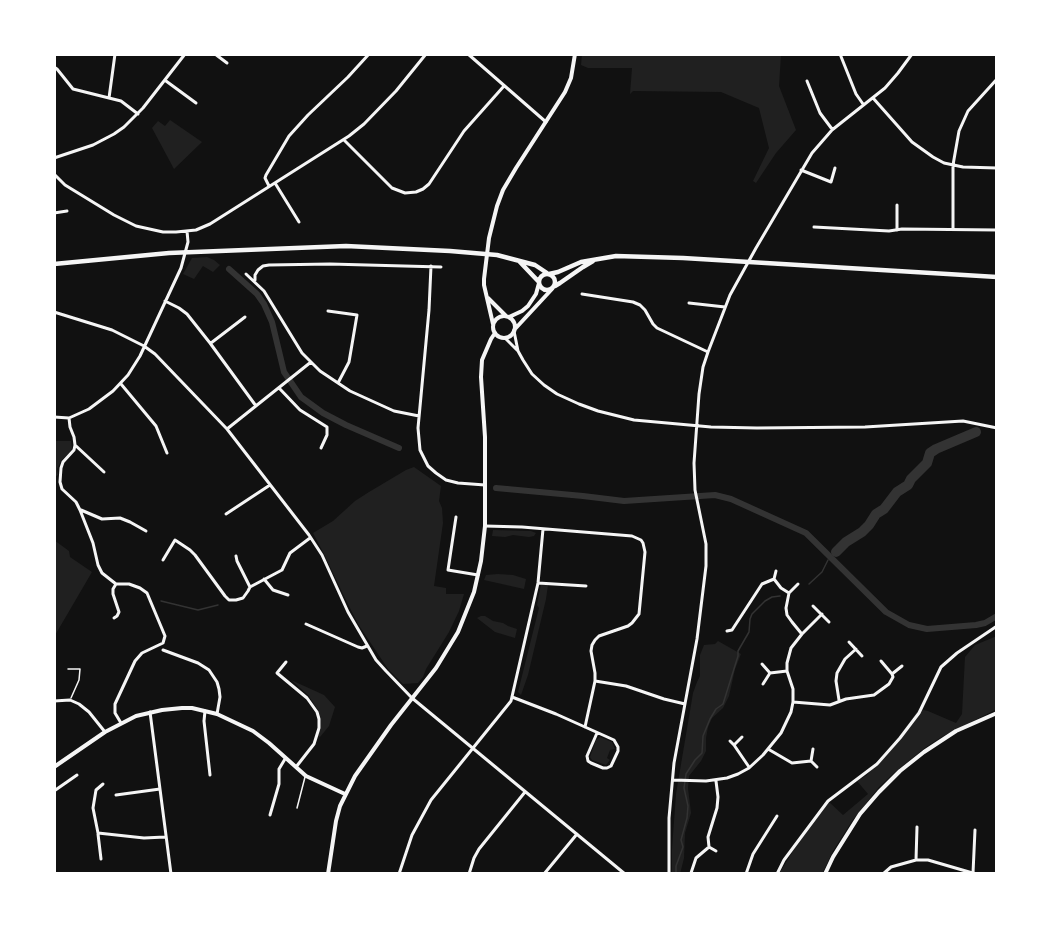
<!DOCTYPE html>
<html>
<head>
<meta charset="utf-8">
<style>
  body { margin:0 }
  #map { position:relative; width:1051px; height:928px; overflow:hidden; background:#111; font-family:"Roboto Condensed",sans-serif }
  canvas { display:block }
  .frame { position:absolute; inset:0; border:56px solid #fff; pointer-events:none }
</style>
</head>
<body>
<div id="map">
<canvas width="1051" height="928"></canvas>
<div class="frame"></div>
</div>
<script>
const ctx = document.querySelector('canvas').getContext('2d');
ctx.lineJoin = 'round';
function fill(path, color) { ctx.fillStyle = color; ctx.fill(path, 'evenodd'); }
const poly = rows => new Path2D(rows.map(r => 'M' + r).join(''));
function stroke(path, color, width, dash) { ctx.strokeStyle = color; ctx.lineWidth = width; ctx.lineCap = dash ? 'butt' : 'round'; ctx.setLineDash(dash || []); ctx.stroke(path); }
const green = poly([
  [582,54,781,54,779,86,796,130,776,153,756,183,753,181,769,148,759,108,721,92,633,91,630,94,632,68,588,68,581,65],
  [170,120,202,142,174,169,152,128,158,121,165,126],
  [207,257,214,260,220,265,213,272,203,266,194,279,183,274,192,258],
  [54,441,71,441,72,448,70,452,61,461,57,469,58,475,54,477],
  [414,467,441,486,439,501,442,508,443,523,434,586,446,588,446,594,464,594,459,611,449,632,426,669,423,677,418,683,403,684,388,669,358,624,342,592,324,554,313,533,333,521,355,501,369,492,406,470],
  [493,530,531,531,536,533,534,536,529,537,513,535,505,537,492,536],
  [54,540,69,551,70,557,92,572,54,637],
  [498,574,513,575,526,579,524,589,484,580,486,575],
  [541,584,548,585,546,599,528,675,521,695,518,692,539,608,537,605],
  [481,616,485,616,493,621,503,623,508,626,517,629,515,638,495,632,477,618],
  [997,636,997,709,943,736,926,747,895,772,879,787,852,821,833,851,822,874,779,874,801,838,828,801,843,815,868,794,857,781,867,775,895,742,919,709,928,711,956,723,962,714,965,657,975,645],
  [718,641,741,654,735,669,729,696,723,708,712,718,708,727,706,738,706,751,701,761,689,776,688,788,691,813,685,833,684,858,680,874,672,874,672,849,676,794,693,693,697,682,700,676,700,655,704,645,715,644],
  [291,680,324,695,335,707,329,726,320,737,317,736,321,728,321,719,318,710,308,695],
  [600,737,612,742,615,749,610,750,607,758,610,760,606,765,592,760,590,757,596,740]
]);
const stream = poly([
  [809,584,822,572,828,560],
  [161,601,198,610,218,605],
  [676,874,676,866,683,847,681,840,687,818,688,806,684,788,686,774,695,760,702,753,703,736,710,719,716,709,723,704,738,656,738,651,749,632,750,619,752,614,765,601,772,597,780,596]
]);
const canal = poly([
  [229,269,257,294,264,304,272,322,284,372,301,397,323,413,346,425,399,448],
  [496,488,583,496,624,501,715,495,731,499,806,533,886,612,909,625,927,629,976,625,985,623,997,616]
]);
const river = poly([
  [836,552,846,542,862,532,869,525,876,514,884,509,897,492,908,485,911,479,927,463,930,453,936,449,976,432]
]);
const service = poly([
  [68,669,80,669,79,680,71,698],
  [297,808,305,777]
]);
const minor = poly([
  [215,54,227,63],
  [468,54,546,122],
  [840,54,856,94,863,104],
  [54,67,57,69,73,89,121,101,138,114],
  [166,81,196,103],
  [807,81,820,113,832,129],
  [109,98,115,54],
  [873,98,912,142,933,157,944,163,963,167,997,168],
  [344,140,392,188,405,193,416,192,423,189,429,184,464,131,504,86],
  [54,158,93,145,114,134,124,127,143,108,185,54],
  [801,170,831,182,835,168],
  [54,174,65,185,114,215,136,226,163,232,176,232,196,230,210,224,349,136,364,124,396,91,426,54],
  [275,183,299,222],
  [269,186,265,178,266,175,289,136,308,115,348,77,369,54],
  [54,213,67,211],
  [814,227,889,231,902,229,997,230],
  [953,229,953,165,959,131,968,111,997,79],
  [897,230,897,205],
  [431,266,429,310,418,428,420,450,428,466,436,473,446,480,458,483,485,485],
  [246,274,264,291,302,353,320,371,350,391,394,411,419,416],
  [255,280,255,275,258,270,263,266,269,265,330,264,441,267],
  [582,294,633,302,640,305,645,310,653,324,657,328,708,352],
  [165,301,179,308,187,314,210,343,256,406],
  [689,303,725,307],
  [328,311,357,315,349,362,338,383],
  [54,312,112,330,144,346,155,354,227,429,309,535,322,555,348,612,376,660,386,671,412,698,625,874],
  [514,331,518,351,523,360,532,374,544,385,557,394,579,404,598,411,634,420,711,427,757,428,865,427,963,421,997,428],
  [505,338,517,350],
  [211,343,245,317],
  [121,384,156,426,167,453],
  [279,388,300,410,327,427,327,435,321,448],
  [54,417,69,418,89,409,113,391,128,375,140,356,181,268,188,242,187,231],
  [69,418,70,427,74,437,75,445,74,450,63,462,61,468,60,482,62,489,76,502,80,510,93,543,98,565,102,573,116,584,129,584,140,588,147,593,165,636,163,643,142,653,135,661,115,704,115,713,121,723],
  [227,429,311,362],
  [75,445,104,472],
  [81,510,102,519,120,518,130,522,146,531],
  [226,514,270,485],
  [456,517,448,570,478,575],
  [485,526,522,527,632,536,641,540,643,543,645,552,639,614,632,623,628,626,599,636,595,640,592,645,591,651,595,673,595,681,585,727],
  [236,556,237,561,250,587,282,570,290,553,310,538],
  [163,560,175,540,190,550,195,555,225,596,229,600,236,600,243,598,248,591,250,587],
  [264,579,273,590,288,595],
  [774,579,781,588,789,593],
  [538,583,586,586],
  [798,584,789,593,786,608,787,615,792,622,801,633],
  [813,606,829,622],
  [114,618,117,616,119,612,113,594,113,589,116,584],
  [306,624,358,647,362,648,367,646],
  [727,631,732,630,762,584,774,579,776,571],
  [849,642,862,656],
  [163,650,198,663,209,670,217,682,219,689,220,697,217,714],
  [286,662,277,673,307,698,317,712,319,719,319,728,314,744,296,767],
  [762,664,770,673],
  [892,674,902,666],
  [595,681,626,686,664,699,685,704],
  [763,684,770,673,787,671],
  [512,697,556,714,614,740,618,747,618,751,611,766,607,768,603,768,591,763,588,761,587,756,597,733],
  [839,700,836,681,837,673,845,659,856,649],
  [54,701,70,700,79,704,89,712,105,732],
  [793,702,830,705,846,699,874,695,889,684,893,677,892,674,881,661],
  [205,711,204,721,210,775],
  [150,712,171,874],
  [742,737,734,745,749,767],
  [730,741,734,745],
  [768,749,792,763,811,761],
  [813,749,811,761,817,767],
  [673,780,706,781,727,778,738,774,749,768,763,755,781,733,791,712,793,702,793,689,787,671,787,663,791,648,802,634,822,614],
  [103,784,96,790,93,808,98,833,144,838,165,837],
  [54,791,77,775],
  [116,795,160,789],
  [270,815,279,784,279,769,285,759],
  [98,834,101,859],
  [716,851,709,847,708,837,717,808,718,797,716,781],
  [916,860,917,827],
  [691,873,696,858,709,847],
  [973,873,975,830],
  [399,874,412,835,431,800,511,701,538,583,543,529],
  [469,874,474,858,479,849,525,792],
  [544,874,577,834],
  [669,874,669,818,674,763,697,639,706,566,706,544,695,490,694,463,699,394,703,367,708,352,730,295,756,248,812,153,832,130,885,88,898,73,912,54],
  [746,874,753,854,777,816],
  [777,874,784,860,828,801,877,764,900,738,919,713,941,667,957,653,997,626],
  [883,874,891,867,916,860,928,860,976,874]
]);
const tertiary = poly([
  [488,298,506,316],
  '493 327a11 11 0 1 1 22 0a11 11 0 1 1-22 0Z',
  [509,317,522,311,528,306,536,294,539,283],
  [493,324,484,285,484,279,489,238,497,206,503,190,516,168,565,92,571,78,575,54],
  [514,330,552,289],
  [54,767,105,732,136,716,162,710,182,708,192,708,217,714,253,731,269,743,306,776,345,794],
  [328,874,336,821,340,806,355,776,391,725,436,668,458,632,474,592,481,561,485,526,485,437,481,377,482,360,491,339,495,333],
  [825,874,833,857,860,814,879,792,900,771,924,752,956,731,997,713]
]);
const primary = poly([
  [519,261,538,281],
  [54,264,169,253,346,246,450,251,497,255,535,265,547,273],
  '539 282a8 8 0 1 1 16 0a8 8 0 1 1-16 0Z',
  [549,274,558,272,581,262,616,256,683,258,997,277],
  [555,286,560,283,583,267,593,261]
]);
fill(green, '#202020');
stroke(stream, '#333', 1.5);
stroke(canal, '#333', 6);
stroke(river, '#333', 10);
stroke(service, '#f5f5f5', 1.5);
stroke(minor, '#f5f5f5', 3);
stroke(tertiary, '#f5f5f5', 4);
stroke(primary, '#f5f5f5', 4.5);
</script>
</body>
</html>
